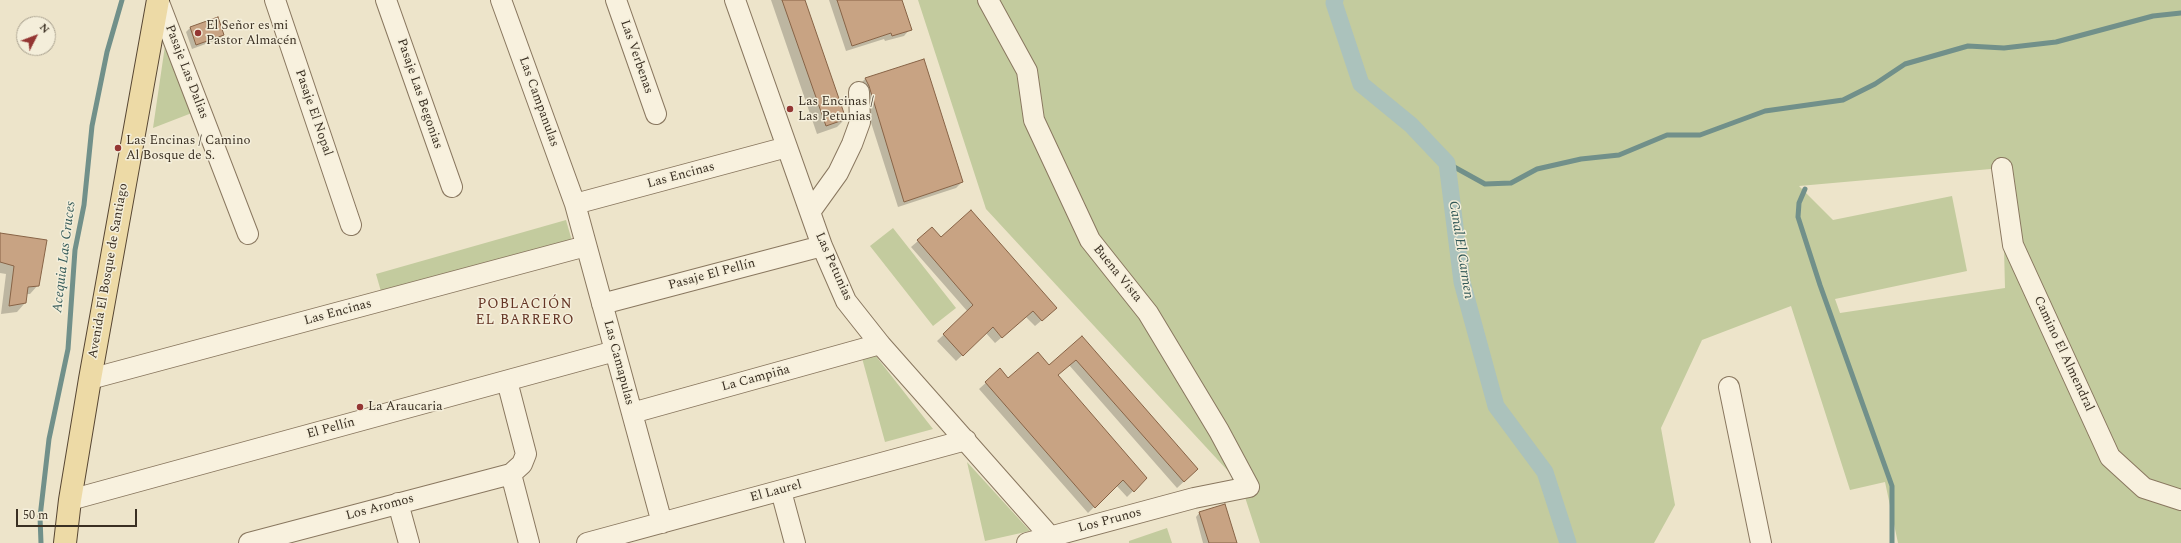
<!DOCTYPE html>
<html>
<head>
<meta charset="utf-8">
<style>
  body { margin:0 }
  #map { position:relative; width:2181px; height:543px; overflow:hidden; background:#ede4ca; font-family:Spectral,serif }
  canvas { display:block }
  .north { position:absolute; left:16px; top:16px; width:40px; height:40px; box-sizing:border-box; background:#f4eeda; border:1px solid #aaa290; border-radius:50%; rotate:48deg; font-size:11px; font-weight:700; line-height:16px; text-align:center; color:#3a2f22 }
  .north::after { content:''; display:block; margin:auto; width:14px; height:18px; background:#943633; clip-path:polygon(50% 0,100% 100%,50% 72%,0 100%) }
  .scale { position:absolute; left:16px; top:509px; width:121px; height:18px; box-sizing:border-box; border:2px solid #3a2f22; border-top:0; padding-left:5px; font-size:12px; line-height:14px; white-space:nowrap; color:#3a2f22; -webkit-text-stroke:3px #f4eeda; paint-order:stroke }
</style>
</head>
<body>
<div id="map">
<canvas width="2181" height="543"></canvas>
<div class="north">N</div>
<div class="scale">50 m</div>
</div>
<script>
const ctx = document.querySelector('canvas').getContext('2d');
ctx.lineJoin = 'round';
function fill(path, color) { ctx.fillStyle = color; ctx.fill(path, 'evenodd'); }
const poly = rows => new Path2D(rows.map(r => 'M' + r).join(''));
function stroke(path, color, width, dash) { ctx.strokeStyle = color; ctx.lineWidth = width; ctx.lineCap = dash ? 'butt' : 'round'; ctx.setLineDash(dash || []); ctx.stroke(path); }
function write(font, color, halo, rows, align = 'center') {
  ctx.font = font + ' Spectral,serif'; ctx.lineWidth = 3; ctx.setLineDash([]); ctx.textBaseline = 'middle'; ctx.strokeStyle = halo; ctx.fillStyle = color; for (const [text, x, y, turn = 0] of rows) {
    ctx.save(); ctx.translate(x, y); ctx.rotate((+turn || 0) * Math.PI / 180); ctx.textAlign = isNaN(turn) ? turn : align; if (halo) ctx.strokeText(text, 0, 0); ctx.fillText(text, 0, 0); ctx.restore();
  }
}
const green = poly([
  [918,0,2181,0,2181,543,1898,543,1885,482,1850,490,1791,306,1702,340,1661,428,1675,505,1654,543,1260,543,1241,485,986,209],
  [2002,168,2005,288,1840,313,1835,299,1967,271,1952,196,1833,220,1799,186],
  [167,32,197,111,153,128],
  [566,220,572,241,382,295,376,274],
  [893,228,956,308,933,326,870,246],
  [875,355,933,429,885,442,862,358],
  [967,462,1030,531,985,541],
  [1167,528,1172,543,1129,543,1129,541]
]);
const shadow = poly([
  [771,0,804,0,845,119,837,127,817,134],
  [829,0,901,0,910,29,904,36,885,41,884,39,846,51],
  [217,19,223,35,219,39,192,49,186,32,190,28],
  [923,60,962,182,956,188,898,207,859,85,865,79],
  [932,229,940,238,1049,314,1035,326,1026,317,995,343,986,333,956,361,937,341,968,312,911,247],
  [0,234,38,285,30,294,26,294,25,303,17,312,1,314,6,274,0,273],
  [1082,337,1191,475,1177,488,1069,365,1057,376,1146,478,1127,497,1116,485,1088,513,979,389,1000,370,1008,380,1049,366],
  [1200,512,1236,543,1203,543,1196,517]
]);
const stream = poly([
  [1447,163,1485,184,1511,183,1537,169,1581,159,1619,155,1667,135,1700,135,1765,111,1843,100,1875,84,1905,64,1968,46,2004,48,2056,42,2153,16,2181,13],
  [1805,189,1799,203,1798,217,1820,285,1892,486,1892,543],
  [41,543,40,517,49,439,68,349,75,250,84,205,92,126,107,52,122,0]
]);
const canal = poly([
  [1335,0,1334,3,1361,84,1411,125,1447,163,1462,282,1496,406,1545,472,1568,543]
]);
const building = poly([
  [782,0,805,0,846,119,826,126,782,0],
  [837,0,902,0,912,30,892,36,891,33,852,46,837,0],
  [218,17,224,35,196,45,190,27,218,17],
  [924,59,963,182,904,202,869,86,865,78,924,59],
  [971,210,1057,308,1042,321,1033,311,1002,338,993,327,963,356,943,334,973,305,917,240,932,227,941,237,971,210],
  [0,233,47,240,39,286,28,287,26,303,9,306,14,266,0,262,0,233],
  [1082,336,1198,469,1184,482,1076,360,1058,375,1147,478,1134,492,1123,480,1095,508,985,382,1000,368,1008,378,1038,352,1049,365,1082,336],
  [1225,504,1237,543,1209,543,1199,512,1225,504]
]);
const minor = poly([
  [158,0,248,234],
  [275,0,351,225],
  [386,0,452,187],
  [501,0,575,204,662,523],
  [616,0,656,114],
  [735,0,822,246,846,301,880,344,1056,543],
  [988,0,1027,71,1034,120,1090,240,1148,313,1219,431,1249,487,1194,498,1027,543],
  [2002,168,2013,245,2110,457,2144,488,2181,500],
  [575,204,787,147],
  [810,212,838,173,852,144,860,122,859,92],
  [602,304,822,246],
  [90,379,586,246],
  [1729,387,1761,543],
  [632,413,880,344],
  [511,474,529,543],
  [781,491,795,543],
  [70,500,615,351],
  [398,503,409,543],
  [249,543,511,474,522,464,526,454,507,381],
  [587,543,966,440]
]);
const major = poly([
  [65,543,70,500,90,379,158,0]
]);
const markers = [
  [198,33,4,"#943633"],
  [790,109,4,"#943633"],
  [118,148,4,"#943633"],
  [360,407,4,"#943633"]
];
const poiNames = [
  ["El Señor es mi",206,26],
  ["Pastor Almacén",206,41],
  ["Las Encinas /",798,102],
  ["Las Petunias",798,117],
  ["Las Encinas / Camino",126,141],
  ["Al Bosque de S.",126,156],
  ["La Araucaria",368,407]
];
const streetNames = [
  ["Las Verbenas",636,57,71],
  ["Pasaje Las Dalias",186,72,69],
  ["Pasaje Las Begonias",419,94,71],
  ["Las Campanulas",538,102,70],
  ["Pasaje El Nopal",313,113,71],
  ["Las Encinas",681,176,-15],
  ["Las Petunias",833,267,66],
  ["Avenida El Bosque de Santiago",109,271,-80],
  ["Buena Vista",1117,274,51],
  ["Pasaje El Pellín",712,275,-15],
  ["Las Encinas",338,313,-15],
  ["Camino El Almendral",2063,354,65],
  ["Las Camapulas",618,363,75],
  ["La Campiña",756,379,-15],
  ["El Pellín",331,429,-15],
  ["El Laurel",776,492,-15],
  ["Los Aromos",380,508,-15],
  ["Los Prunos",1110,521,-15]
];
const waterNames = [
  ["Canal El Carmen",1460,250,81],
  ["Acequia Las Cruces",65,257,-83]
];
const neighbourhoodNames = [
  ["POBLACIÓN",525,305],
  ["EL BARRERO",525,321]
];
fill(green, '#c3cb9e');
fill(shadow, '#0003');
stroke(stream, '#71908a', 5);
stroke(canal, '#abc2bc', 17);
fill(building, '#c8a383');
stroke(building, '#876346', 1);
stroke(minor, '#89775f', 22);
stroke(major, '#574633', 24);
stroke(minor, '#f8f1de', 20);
stroke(major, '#eddaa6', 22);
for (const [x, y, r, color] of markers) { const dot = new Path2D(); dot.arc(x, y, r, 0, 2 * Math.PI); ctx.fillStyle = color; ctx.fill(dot); stroke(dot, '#f4eeda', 1.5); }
write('13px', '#3a2f22', '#f4eeda', poiNames, 'left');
write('13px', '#3a2f22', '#f4eeda', streetNames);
write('italic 14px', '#325958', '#f4eeda', waterNames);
ctx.letterSpacing = '1px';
write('14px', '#643424', '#f4eeda', neighbourhoodNames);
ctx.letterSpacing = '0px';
</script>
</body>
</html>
